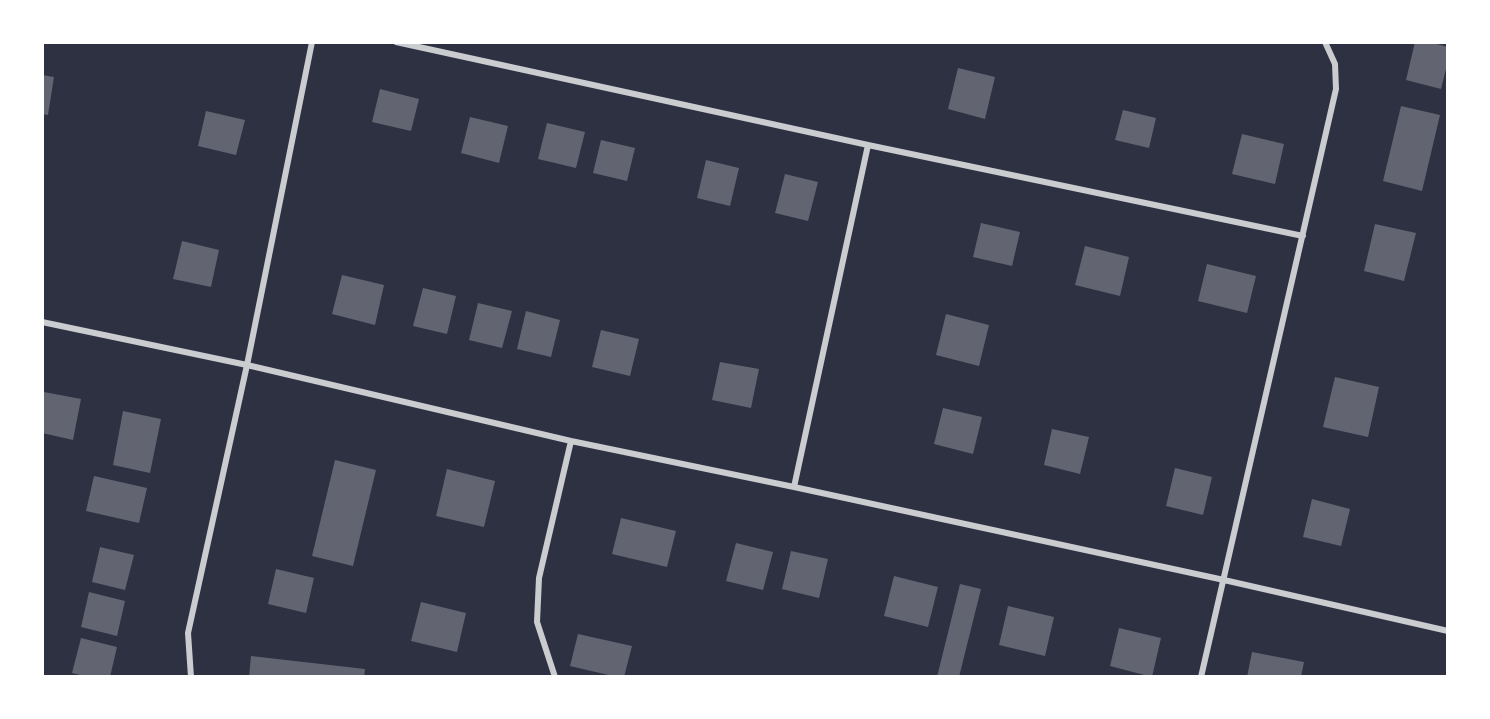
<!DOCTYPE html>
<html>
<head>
<meta charset="utf-8">
<style>
  body { margin:0 }
  #map { position:relative; width:1490px; height:719px; overflow:hidden; background:#2d3142; font-family:"IBM Plex Serif",serif }
  canvas { display:block }
  .frame { position:absolute; inset:0; border:44px solid #fff; pointer-events:none }
</style>
</head>
<body>
<div id="map">
<canvas width="1490" height="719"></canvas>
<div class="frame"></div>
</div>
<script>
const ctx = document.querySelector('canvas').getContext('2d');
ctx.lineJoin = 'round';
function fill(path, color) { ctx.fillStyle = color; ctx.fill(path, 'evenodd'); }
const poly = rows => new Path2D(rows.map(r => 'M' + r).join(''));
function stroke(path, color, width, dash) { ctx.strokeStyle = color; ctx.lineWidth = width; ctx.lineCap = dash ? 'butt' : 'round'; ctx.setLineDash(dash || []); ctx.stroke(path); }
const building = poly([
  [1415,42,1429,42,1448,47,1448,61,1441,89,1406,80],
  [958,68,995,77,985,119,948,109],
  [42,75,54,77,48,115,42,114],
  [380,89,419,99,411,131,372,122],
  [1401,106,1440,115,1422,191,1383,181],
  [1123,110,1156,118,1149,148,1115,140],
  [206,111,245,120,236,155,198,146],
  [470,117,508,126,499,163,461,153],
  [547,123,585,132,576,168,538,159],
  [1242,134,1284,144,1275,184,1232,174],
  [601,140,635,148,627,181,593,173],
  [706,160,739,168,730,206,697,198],
  [785,174,818,182,808,221,775,213],
  [981,223,1020,232,1012,266,973,257],
  [1375,224,1416,233,1404,281,1364,271],
  [182,241,219,250,211,287,173,279],
  [1085,246,1129,257,1120,296,1075,285],
  [1207,264,1256,276,1247,313,1198,301],
  [342,275,384,285,375,325,332,314],
  [423,288,456,296,447,334,413,326],
  [478,303,512,311,502,348,469,340],
  [526,311,560,320,551,357,517,349],
  [946,314,989,325,979,366,936,355],
  [601,330,639,339,630,376,592,367],
  [720,362,759,369,751,408,712,400],
  [1335,377,1379,387,1368,437,1323,427],
  [44,392,81,399,73,440,42,433],
  [943,408,982,417,973,454,934,444],
  [123,411,161,419,150,473,113,465],
  [1052,429,1089,437,1080,474,1044,465],
  [335,460,376,470,353,566,312,556],
  [1175,468,1212,477,1203,515,1166,506],
  [447,469,495,481,484,527,436,516],
  [94,476,147,488,139,523,86,511],
  [1312,499,1350,509,1341,546,1303,537],
  [621,518,676,531,667,567,612,554],
  [736,543,773,552,763,590,726,581],
  [100,547,134,555,125,590,92,582],
  [791,551,828,559,819,598,782,589],
  [276,569,314,578,306,613,268,604],
  [894,576,938,587,928,627,884,616],
  [960,584,981,589,959,677,937,677],
  [89,592,125,601,117,636,81,627],
  [421,602,466,613,457,652,411,641],
  [1008,606,1054,617,1045,656,999,645],
  [1119,628,1161,638,1152,677,1110,666],
  [578,634,632,646,624,677,617,677,570,666],
  [81,638,117,647,110,677,88,677,72,673],
  [1252,652,1304,662,1301,677,1247,677],
  [251,656,365,669,364,677,249,677]
]);
const minor = poly([
  [396,42,868,145,1303,236],
  [42,322,247,365,571,441,794,487,1224,580,1448,631],
  [794,487,868,145],
  [191,677,188,633,247,365,312,42],
  [555,677,537,622,539,578,571,441],
  [1201,677,1336,89,1335,64,1325,42]
]);
fill(building, '#626471');
stroke(minor, '#caccd0', 6);
</script>
</body>
</html>
